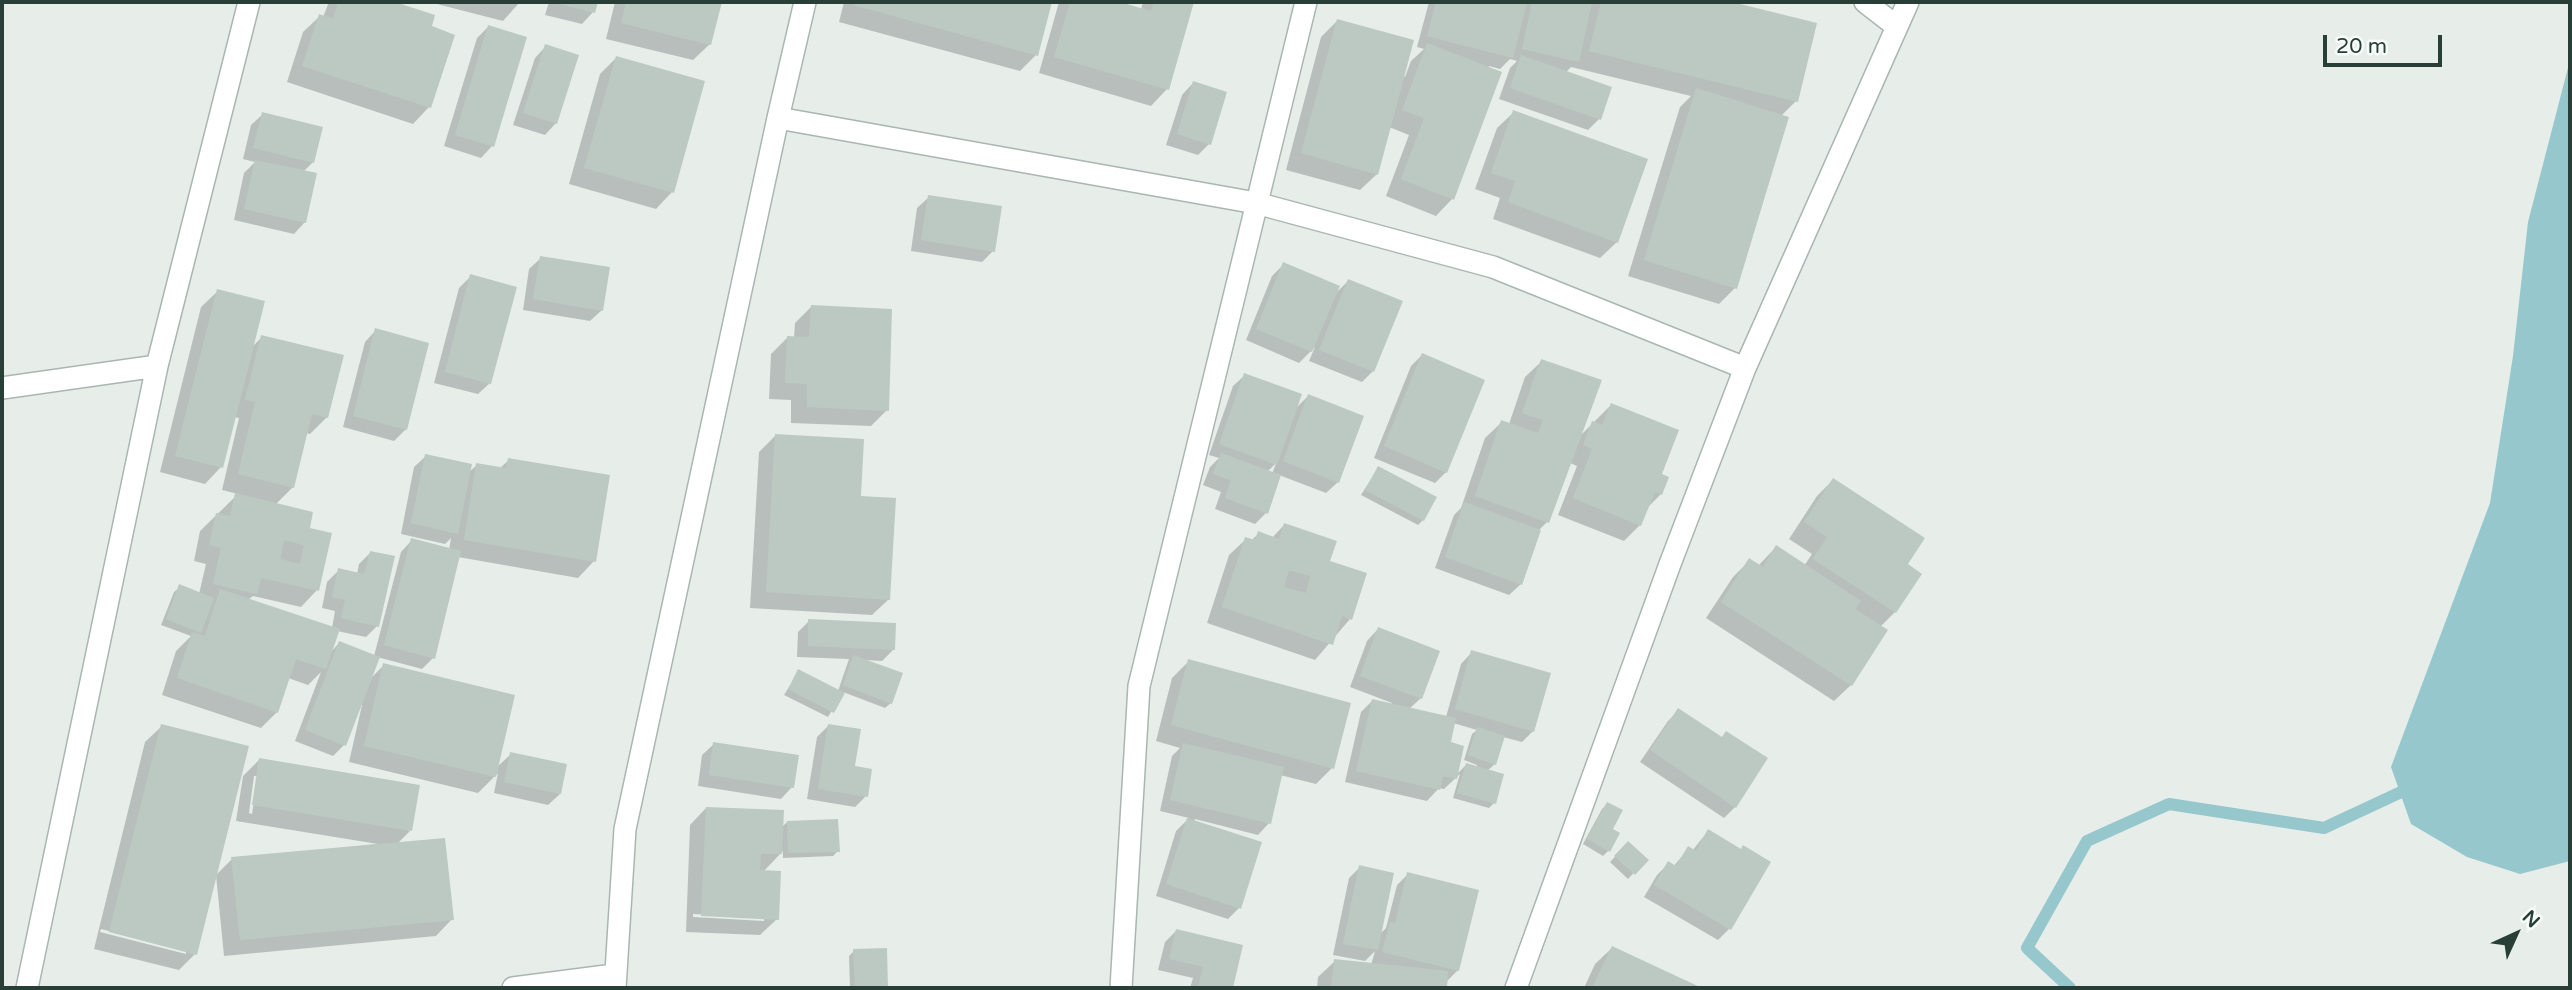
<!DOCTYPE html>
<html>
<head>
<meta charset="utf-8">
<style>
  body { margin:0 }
  #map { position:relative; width:2572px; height:990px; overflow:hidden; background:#e7eeea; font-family:"Varela Round",sans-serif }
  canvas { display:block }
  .frame { position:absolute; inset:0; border:4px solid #273f37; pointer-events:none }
  .north { position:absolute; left:2481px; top:899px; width:70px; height:70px; -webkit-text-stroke:5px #f7fbf9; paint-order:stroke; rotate:45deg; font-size:19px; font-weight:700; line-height:28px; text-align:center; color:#273f37 }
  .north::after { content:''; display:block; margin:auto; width:24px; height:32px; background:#273f37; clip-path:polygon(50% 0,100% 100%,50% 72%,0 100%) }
  .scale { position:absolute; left:2323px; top:35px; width:119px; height:32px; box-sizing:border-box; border:4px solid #273f37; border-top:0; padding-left:9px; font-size:21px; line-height:24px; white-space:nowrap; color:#273f37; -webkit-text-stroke:5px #f7fbf9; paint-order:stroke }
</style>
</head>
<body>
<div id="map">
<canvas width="2572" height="990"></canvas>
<div class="frame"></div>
<div class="north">N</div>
<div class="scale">20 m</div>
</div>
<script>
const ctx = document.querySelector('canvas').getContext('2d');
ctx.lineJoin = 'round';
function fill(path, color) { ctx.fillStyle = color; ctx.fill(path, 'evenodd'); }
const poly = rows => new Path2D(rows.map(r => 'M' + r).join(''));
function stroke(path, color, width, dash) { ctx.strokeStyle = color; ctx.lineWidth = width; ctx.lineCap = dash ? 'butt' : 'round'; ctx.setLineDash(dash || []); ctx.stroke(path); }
const water = poly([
  [2570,60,2570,861,2520,874,2467,857,2411,824,2391,767,2490,503,2513,356,2528,222]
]);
const shadow = poly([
  [329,2,390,2,433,16,429,27,453,36,429,107,413,124,287,82,303,32,320,16,323,17],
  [429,2,520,2,503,21],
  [549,2,596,2,593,12,582,24,545,15],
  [615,2,720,2,710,44,693,60,606,39],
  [844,2,1050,2,1036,55,1020,71,839,22],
  [1059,2,1114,2,1141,10,1143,2,1192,2,1167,89,1151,106,1039,73],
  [1429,2,1725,2,1815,24,1796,101,1781,116,1735,288,1719,304,1628,276,1680,107,1691,96,1571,67,1566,72,1599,119,1588,130,1499,99,1510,68,1517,61,1510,59,1500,69,1489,66,1452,199,1436,216,1386,196,1409,135,1389,127,1377,174,1360,190,1286,170,1321,37,1338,20,1405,77,1411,61,1424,49,1417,47],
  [488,27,492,146,481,158,444,146,477,38],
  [546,46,556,123,545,135,513,125,535,58],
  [616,58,672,192,656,209,569,184,600,74],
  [1193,83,1209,144,1198,155,1166,145,1182,95],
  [1514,112,1617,242,1600,258,1493,219,1500,198,1475,189,1497,128],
  [263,114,313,162,303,172,305,222,294,234,234,220,244,173,255,162,243,159,251,125],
  [929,197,993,251,982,262,911,251,917,208],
  [541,258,602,310,590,321,523,310,529,269],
  [1284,264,1335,294,1348,281,1373,371,1362,382,1309,361,1315,347,1299,363,1246,340,1272,276],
  [471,276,490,383,478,394,434,383,459,288],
  [218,291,252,347,262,337,327,417,310,434,306,433,293,487,275,505,307,529,317,590,301,607,253,596,248,600,332,628,335,611,322,608,327,582,339,570,357,574,359,564,370,553,377,626,366,637,337,631,330,653,339,643,374,656,401,552,412,540,449,550,451,538,445,544,401,534,414,467,426,456,469,472,477,465,500,468,509,460,594,561,578,578,458,557,433,658,422,669,377,657,369,680,384,665,496,768,511,754,560,794,548,805,494,793,498,773,478,793,349,762,362,705,360,704,344,745,333,756,295,741,321,672,308,685,288,678,277,712,261,728,162,695,176,651,191,636,161,625,174,592,180,587,199,594,206,564,194,561,200,531,238,494,222,490,239,418,234,417,221,467,205,484,160,472,201,307],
  [811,307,887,410,871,426,791,423,791,400,769,399,771,354,787,338,794,338,795,323],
  [376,330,406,429,394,441,343,427,365,342],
  [1422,355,1446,472,1435,483,1374,458,1411,366],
  [1542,361,1580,436,1611,405,1659,475,1661,494,1647,508,1640,525,1624,541,1558,515,1577,466,1570,463,1547,522,1539,530,1521,584,1509,595,1435,568,1454,515,1461,508,1485,438,1502,422,1509,424,1525,377],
  [1245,375,1295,409,1308,396,1338,482,1326,493,1279,475,1266,513,1255,524,1215,509,1221,492,1203,485,1210,467,1219,458,1209,455,1233,386],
  [1276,463,1272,474,1267,472],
  [775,436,859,497,889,599,872,615,750,608,759,452],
  [1378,468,1423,520,1418,525,1361,495],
  [1833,480,1905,564,1895,612,1880,627,1851,685,1834,701,1706,618,1733,577,1749,561,1758,566,1776,547,1804,566,1812,554,1789,539,1817,496],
  [1284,525,1328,562,1350,619,1315,660,1207,623,1229,555,1246,539,1251,541,1259,533,1272,538],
  [809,621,894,649,882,661,865,660,891,703,885,708,843,692,828,717,784,695,799,671,838,691,849,659,797,657,798,632],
  [1378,629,1421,698,1409,709,1446,717,1461,664,1472,652,1533,731,1522,742,1503,737,1495,764,1487,771,1494,803,1489,808,1453,798,1460,774,1444,789,1439,788,1427,801,1345,782,1361,712,1372,701,1392,705,1392,703,1350,687,1367,641],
  [1453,723,1477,730,1472,734,1464,760,1477,765,1476,768,1466,765,1456,775,1449,743],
  [1189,661,1332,768,1316,784,1280,775,1269,823,1258,835,1195,819,1194,822,1239,908,1228,919,1156,896,1176,831,1189,818,1160,811,1172,756,1180,748,1156,741,1172,678],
  [1679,710,1721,738,1726,733,1735,807,1724,818,1640,762,1668,721],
  [162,726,195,954,179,970,94,949,145,742],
  [101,929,186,950,186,954,100,932],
  [828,726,853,768,866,796,855,807,807,799,817,737],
  [714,744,792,787,781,799,698,786,702,755],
  [259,760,410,831,397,844,452,919,436,936,224,956,216,875,232,859,378,844,236,821,243,776],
  [254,776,258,776,252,814,249,813],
  [1607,804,1611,830,1609,850,1603,856,1583,844,1602,809],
  [706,808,781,828,787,822,838,851,833,856,783,858,783,851,763,872,777,919,760,935,686,932,690,825],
  [693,914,764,917,764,921,693,917],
  [1708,831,1740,851,1769,862,1729,929,1718,940,1644,897,1657,875,1668,864,1673,867,1689,848,1692,851],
  [1628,843,1646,860,1628,879,1610,862],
  [1360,867,1379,935,1386,928,1397,885,1408,874,1458,970,1446,982,1445,988,1317,988,1318,977,1335,961,1371,965,1375,951,1365,961,1333,955,1349,878],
  [1176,931,1241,946,1231,988,1190,988,1193,978,1158,970,1165,942],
  [1612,948,1698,988,1584,988,1595,964],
  [886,950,886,988,850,988,849,956,854,951]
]);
const stream = poly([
  [2070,988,2027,948,2087,841,2169,804,2324,828,2414,786]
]);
const building = poly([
  [338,2,395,2,435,15,432,26,455,35,431,108,302,66,319,14,333,19],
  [552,2,598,2,595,13],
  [626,2,722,2,711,45,621,23],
  [855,2,1052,2,1038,56,854,5],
  [1070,2,1120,2,1151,11,1154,2,1194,2,1169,90,1054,57],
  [1436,2,1527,2,1513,58,1427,36],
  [1532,2,1592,2,1579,62,1522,49],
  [1601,2,1732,2,1817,23,1798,102,1589,51],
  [1337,19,1414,40,1378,175,1301,153],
  [488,25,527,37,494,147,455,135],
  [1427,43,1502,72,1454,200,1401,179,1424,118,1402,110],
  [545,44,579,55,557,124,523,113],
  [1521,55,1612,87,1601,120,1510,88],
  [616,56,705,81,674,193,584,168],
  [1193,81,1227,92,1211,145,1177,134],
  [1696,88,1789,117,1737,289,1644,260],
  [1513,110,1648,159,1618,243,1508,202,1515,181,1491,173],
  [262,112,323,127,314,163,253,148],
  [255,160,317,173,306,223,244,209],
  [928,195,1002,206,995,252,921,240],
  [540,256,610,267,603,311,533,299],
  [1283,262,1340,286,1312,352,1256,329],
  [470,274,517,287,491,384,445,372],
  [1348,279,1403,301,1374,372,1319,350],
  [217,289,265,301,223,468,175,456],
  [811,305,892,309,889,411,807,407,807,384,785,383,787,336,809,337],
  [375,328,429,343,407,430,353,416],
  [261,335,344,355,328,418,312,414,294,488,238,474,255,402,245,400],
  [1422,353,1485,380,1447,473,1384,446],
  [1541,359,1602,380,1549,523,1475,496,1501,420,1538,433,1543,420,1522,413],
  [1244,373,1302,394,1277,465,1219,444],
  [1308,394,1364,416,1339,483,1283,461],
  [1611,403,1679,430,1662,474,1669,477,1662,495,1655,492,1641,526,1573,498,1592,449,1583,445,1592,421,1602,425],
  [775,434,864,439,861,496,896,498,890,600,766,592],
  [1221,453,1281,475,1268,514,1225,498,1231,480,1213,474],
  [425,454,472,464,458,534,411,523],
  [508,458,610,475,596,562,464,540,476,463,506,468],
  [1378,466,1437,497,1424,521,1365,490],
  [1833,478,1925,538,1908,564,1922,574,1896,613,1813,559,1827,537,1804,522],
  [235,493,313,512,310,528,332,533,319,591,261,578,257,594,213,584,221,548,209,545,216,513,230,516],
  [284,540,304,545,300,564,280,559],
  [1464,502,1541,530,1522,585,1445,557],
  [1284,523,1337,541,1330,561,1367,573,1352,620,1342,616,1333,645,1222,607,1245,537,1255,540,1258,531,1279,539],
  [1289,570,1310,576,1306,593,1284,587],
  [411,538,461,551,435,659,384,645],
  [1776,545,1861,601,1855,609,1888,630,1852,686,1721,602,1749,558,1763,567],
  [370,551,395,556,379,627,341,618,345,600,332,597,338,568,364,574],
  [179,584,214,598,201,633,166,619],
  [220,589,340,629,326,669,296,659,278,713,177,678,192,632,205,636],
  [808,619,896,623,895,650,808,646],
  [1378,627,1440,651,1422,699,1360,676],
  [339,641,380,657,346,746,305,730],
  [1471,650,1551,673,1534,732,1455,709],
  [853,655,903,673,892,704,843,685],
  [1188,659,1351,703,1334,769,1171,725],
  [383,663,515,695,496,777,364,746],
  [798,669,845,693,834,713,788,689],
  [1372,699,1456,718,1451,742,1464,746,1457,779,1443,776,1440,790,1356,771],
  [1678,708,1722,737,1726,731,1768,758,1736,808,1650,750],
  [161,724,249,746,197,955,109,932],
  [828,724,861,729,855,766,872,769,868,797,818,789],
  [1477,727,1505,736,1496,765,1468,755],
  [713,742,799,755,794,788,709,775],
  [1183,743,1284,767,1271,824,1170,800],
  [510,752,567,764,561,794,504,782],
  [259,758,420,785,412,831,252,805],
  [1466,763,1504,774,1496,804,1457,793],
  [1607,802,1623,810,1613,829,1620,833,1610,852,1587,839],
  [706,807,784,810,782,854,761,854,760,870,781,871,779,920,701,916],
  [1187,818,1262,842,1241,909,1166,884],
  [838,819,840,852,788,853,787,821],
  [1708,829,1741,849,1743,845,1771,862,1731,930,1654,885,1668,861,1676,866,1688,846,1696,851],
  [445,838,454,920,240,940,231,857],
  [1628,841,1649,860,1635,875,1614,856],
  [1359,865,1394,873,1378,950,1343,944],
  [1407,872,1479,890,1459,971,1382,952,1390,922,1395,923],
  [1176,929,1243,945,1233,988,1198,988,1203,967,1169,959],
  [1612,946,1702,988,1592,988],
  [887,948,888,988,855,988,853,949],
  [1334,959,1448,971,1447,988,1331,988]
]);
const street = poly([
  [1865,2,1896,26],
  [778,118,1256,203,1493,267,1745,368],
  [2,388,157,366],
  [27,988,157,366,249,2],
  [513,988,614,975],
  [615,988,625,829,778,118,805,2],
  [1121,988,1139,686,1306,2],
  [1516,988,1670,564,1745,368,1908,2]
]);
fill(water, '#95c7cd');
fill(shadow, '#0003');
stroke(stream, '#95c7cd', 12);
fill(building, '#bcc9c3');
stroke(street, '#aab6b1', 24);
stroke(street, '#fff', 21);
</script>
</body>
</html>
